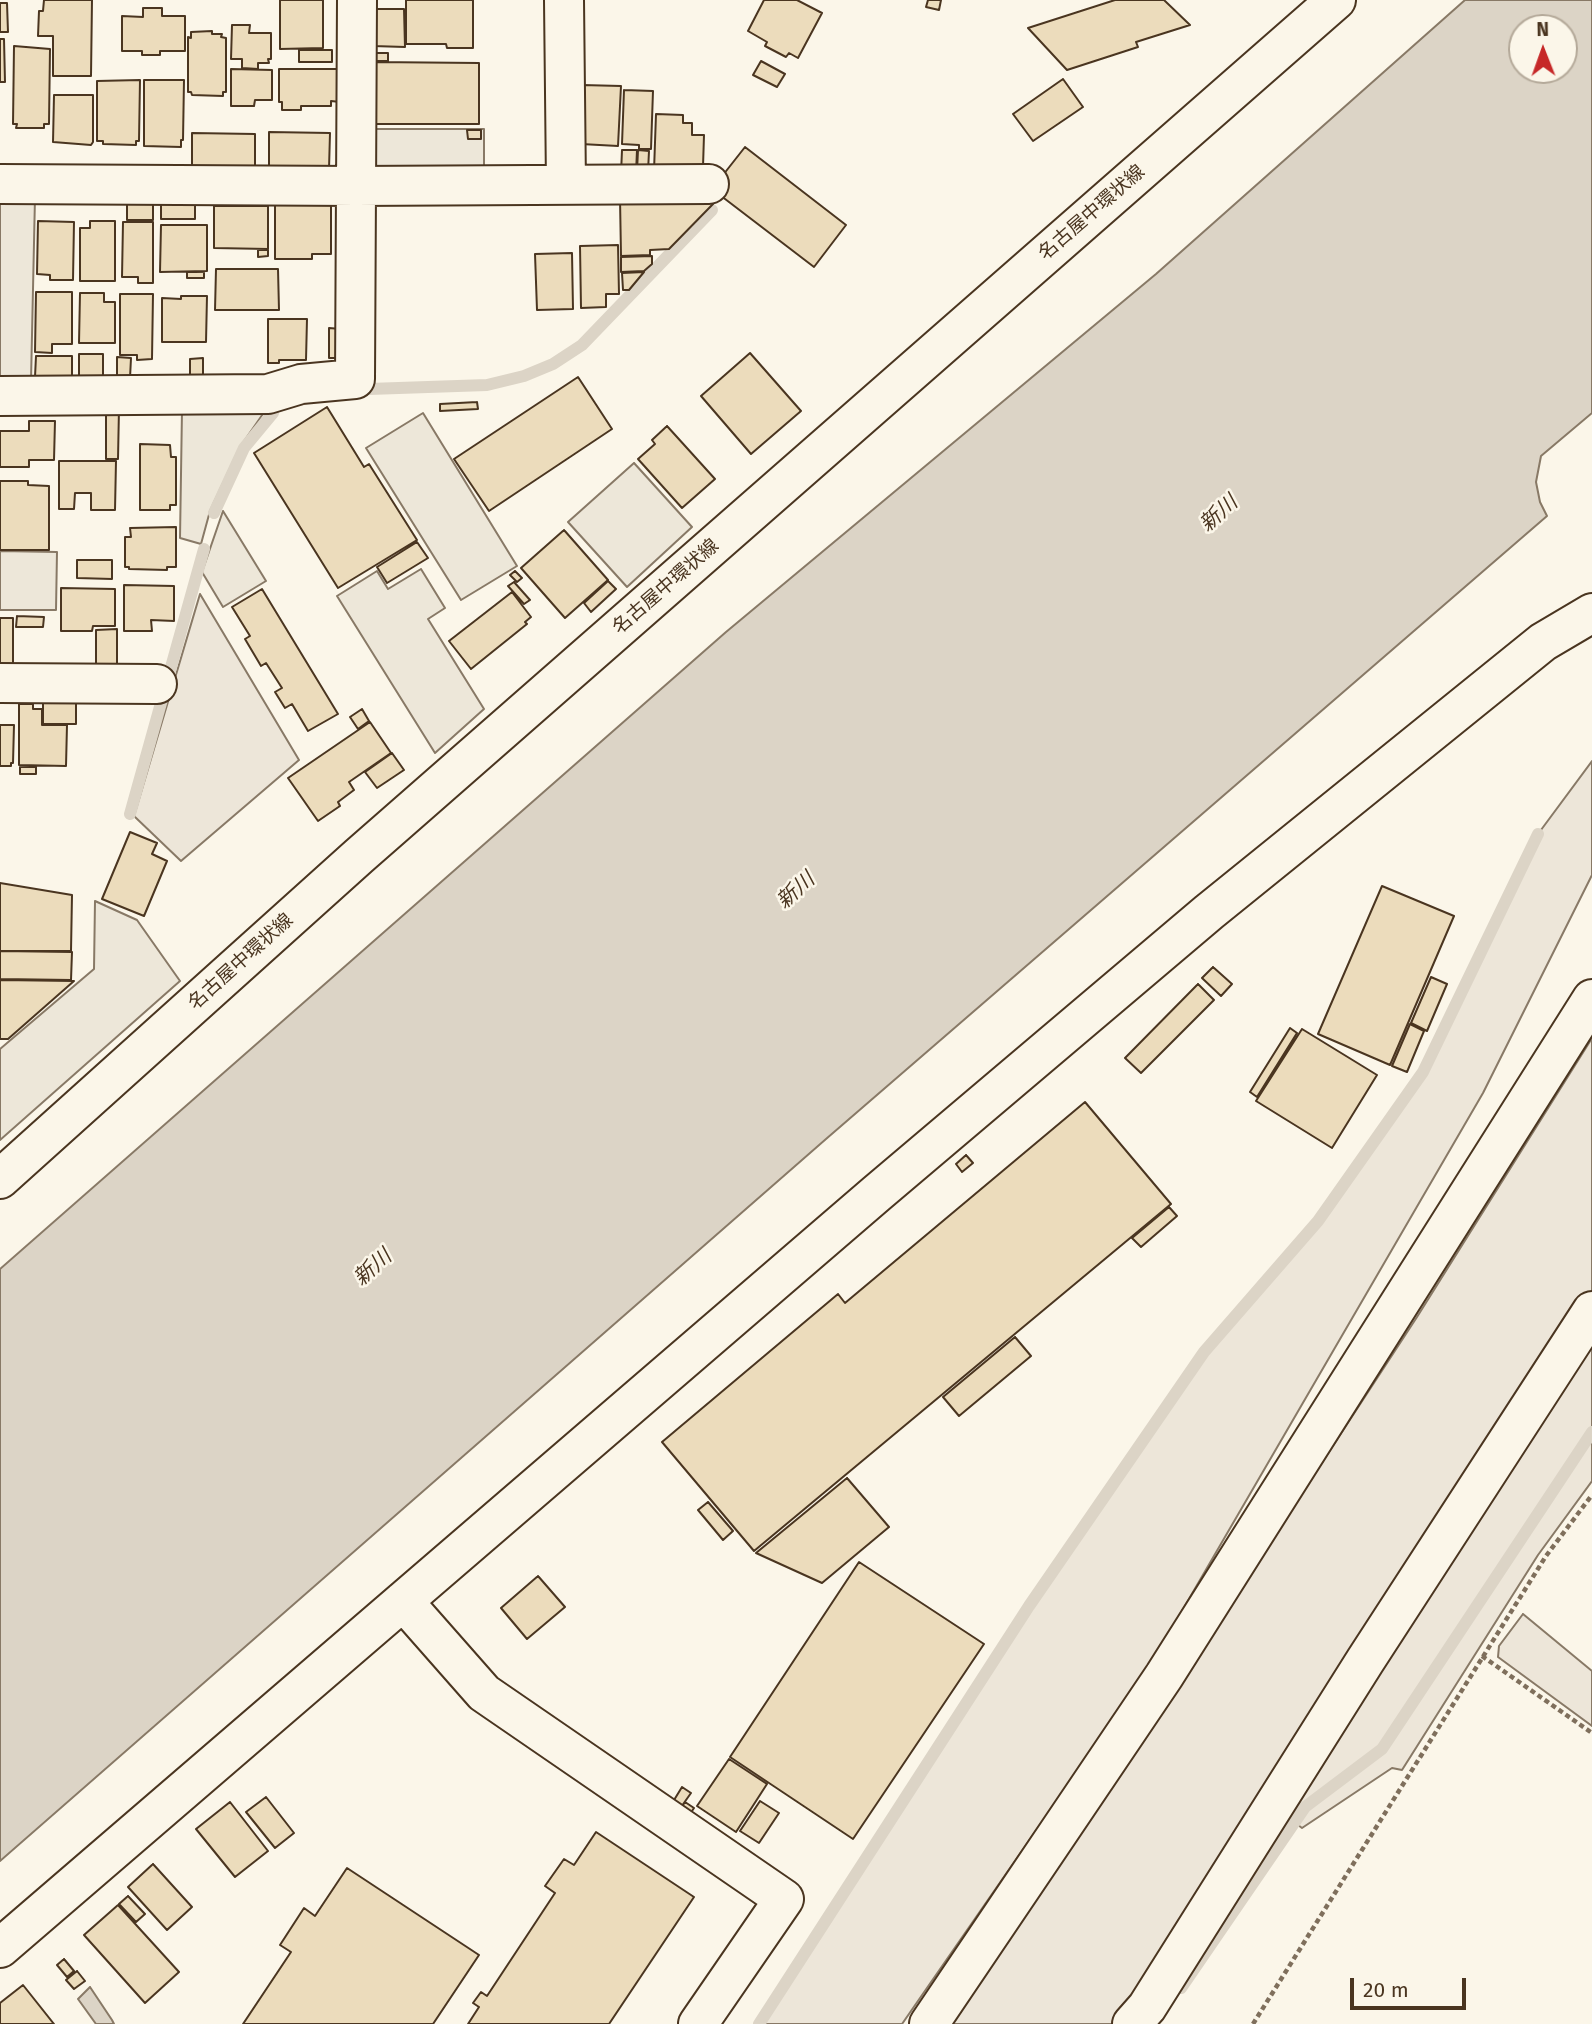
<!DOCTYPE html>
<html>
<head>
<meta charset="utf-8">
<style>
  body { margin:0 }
  #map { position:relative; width:1592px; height:2024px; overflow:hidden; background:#fbf6e9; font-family:"Fira Sans",sans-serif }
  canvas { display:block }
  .north { position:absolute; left:1508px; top:14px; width:70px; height:70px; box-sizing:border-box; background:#fbf6e9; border:2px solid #b4a999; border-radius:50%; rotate:359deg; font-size:19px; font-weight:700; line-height:28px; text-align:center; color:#4a3520 }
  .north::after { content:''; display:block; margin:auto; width:24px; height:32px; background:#c62828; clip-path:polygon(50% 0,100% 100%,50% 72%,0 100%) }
  .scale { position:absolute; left:1350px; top:1978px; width:116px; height:32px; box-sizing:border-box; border:4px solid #4a3520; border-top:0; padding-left:9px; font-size:21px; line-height:24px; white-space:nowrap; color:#4a3520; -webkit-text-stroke:5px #fbf6e9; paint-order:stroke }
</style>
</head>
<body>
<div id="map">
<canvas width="1592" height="2024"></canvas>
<div class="north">N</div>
<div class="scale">20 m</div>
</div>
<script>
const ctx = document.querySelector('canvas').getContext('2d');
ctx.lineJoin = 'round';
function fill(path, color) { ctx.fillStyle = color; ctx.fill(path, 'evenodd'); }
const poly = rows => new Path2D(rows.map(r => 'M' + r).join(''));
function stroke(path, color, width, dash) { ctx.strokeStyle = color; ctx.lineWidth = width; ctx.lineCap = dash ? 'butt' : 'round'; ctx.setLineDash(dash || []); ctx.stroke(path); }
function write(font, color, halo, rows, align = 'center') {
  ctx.font = font + ' "Fira Sans","Noto Sans JP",sans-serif'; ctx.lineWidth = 5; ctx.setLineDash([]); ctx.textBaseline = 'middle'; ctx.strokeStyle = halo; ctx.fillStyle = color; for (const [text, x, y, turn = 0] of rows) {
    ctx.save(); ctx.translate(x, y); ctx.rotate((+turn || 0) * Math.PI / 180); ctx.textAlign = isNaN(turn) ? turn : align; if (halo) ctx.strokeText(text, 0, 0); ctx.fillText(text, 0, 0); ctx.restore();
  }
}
const green = poly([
  [200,594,299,760,181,861,134,816,200,594],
  [1592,761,1592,875,1483,1093,1150,1666,902,2024,759,2024,1029,1606,1204,1352,1318,1221,1423,1072,1538,834,1592,761],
  [1592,1038,1592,1294,1125,2024,943,2024,1178,1683,1417,1317,1592,1038],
  [1592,1331,1592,1481,1538,1555,1402,1770,1392,1768,1302,1828,1281,1812,1592,1331],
  [1523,1614,1592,1671,1592,1726,1498,1657,1499,1646,1523,1614]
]);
const parking = poly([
  [370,129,484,129,484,174,371,167,370,129],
  [0,197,35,197,31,381,0,380,0,197],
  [267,408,240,447,210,511,201,544,180,538,182,410,267,408],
  [423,413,517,566,461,600,366,448,423,413],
  [634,463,692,527,627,587,568,522,634,463],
  [223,511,266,581,223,607,202,572,223,511],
  [0,551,57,552,56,610,0,610,0,551],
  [421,569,445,608,428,619,484,709,435,753,337,596,377,571,388,589,421,569],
  [95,901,137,920,180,981,0,1140,0,1049,94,969,95,901]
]);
const water = poly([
  [1465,0,1592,0,1592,413,1541,456,1536,482,1540,502,1547,516,826,1139,0,1861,0,1269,726,632,1156,274,1465,0],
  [1564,28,1564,70,1522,70,1522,28,1564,28],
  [90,1987,112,2020,114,2024,96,2024,78,1999,90,1987]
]);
const stream = poly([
  [369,389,487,385,524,376,553,364,582,345,712,210],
  [214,513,244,448,273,413],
  [130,814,204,549],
  [1181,1988,1305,1807,1382,1749,1592,1432],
  [759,2024,1029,1606,1204,1352,1318,1221,1423,1072,1538,834]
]);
const building = poly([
  [44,0,92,0,91,76,53,76,53,36,38,36,39,11,43,11,44,0],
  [280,0,323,0,323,48,280,49,280,0],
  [406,0,473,0,473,48,447,48,446,44,406,44,406,0],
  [764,0,797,0,822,13,798,58,789,53,786,57,765,46,767,42,748,31,764,0],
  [928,0,941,0,939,10,926,7,928,0],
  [1115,0,1164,0,1190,25,1136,42,1138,47,1067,70,1028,28,1115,0],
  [0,3,7,3,8,32,0,32,0,3],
  [143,8,162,8,162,16,185,16,185,51,160,51,160,55,142,55,142,51,122,51,122,16,143,17,143,8],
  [373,9,404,9,405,47,373,46,373,9],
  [232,25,250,25,249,33,271,33,271,59,268,59,269,63,258,63,258,69,242,68,242,59,231,59,232,25],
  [212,31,212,34,222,34,221,37,226,38,226,92,223,92,223,96,192,95,191,92,188,92,188,37,191,38,191,32,212,31],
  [0,39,4,39,5,82,0,82,0,39],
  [14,46,50,49,49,124,44,124,44,128,16,128,17,124,13,124,14,46],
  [299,50,332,50,332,62,299,62,299,50],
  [374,53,388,53,388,61,374,61,374,53],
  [761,61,785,74,777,87,753,75,761,61],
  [373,62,479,63,479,124,373,124,373,62],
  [231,69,272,70,272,100,255,100,254,106,231,106,231,69],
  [279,69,340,69,340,102,331,101,331,106,301,106,301,110,282,110,282,102,279,102,279,69],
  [1063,79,1083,107,1033,141,1013,114,1063,79],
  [140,80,139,141,136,141,136,145,103,144,103,141,97,141,97,81,140,80],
  [144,80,184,80,183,140,181,140,181,147,144,146,144,80],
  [582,85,621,86,618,146,581,144,582,85],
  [624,90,653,91,651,149,639,149,639,145,622,144,624,90],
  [54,95,93,95,93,142,91,145,53,142,54,95],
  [656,114,683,115,683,123,692,123,692,135,704,135,703,167,654,171,656,114],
  [467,130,481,130,481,139,468,139,467,130],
  [269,132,330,133,329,169,269,176,269,132],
  [192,133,255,134,255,167,192,174,192,133],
  [745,147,846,225,814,267,712,189,745,147],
  [622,150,637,150,636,174,621,174,622,150],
  [638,150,649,151,648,172,637,171,638,150],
  [705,196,713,204,669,249,650,250,650,255,621,256,620,198,705,196],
  [127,199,153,200,153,220,127,220,127,199],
  [161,199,195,200,195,219,161,219,161,199],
  [307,199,331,200,331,254,312,254,312,259,275,259,275,205,307,205,307,199],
  [214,206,268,206,268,249,214,248,214,206],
  [38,221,74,222,73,280,50,280,50,275,37,274,38,221],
  [90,221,115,221,115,281,80,281,80,228,90,228,90,221],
  [123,222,153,222,153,283,138,283,138,277,122,277,123,222],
  [161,225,207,225,207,271,160,272,161,225],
  [618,245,619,294,606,294,606,307,581,308,580,246,618,245],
  [258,250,268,250,268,256,258,257,258,250],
  [572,253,573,309,537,310,535,254,572,253],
  [652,256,652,264,644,271,621,272,621,257,652,256],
  [216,269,278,269,279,310,215,310,216,269],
  [187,272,204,272,204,278,187,278,187,272],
  [644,272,629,290,623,290,622,273,644,272],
  [36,292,72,292,72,344,52,344,52,353,35,352,36,292],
  [80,293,104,293,104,302,115,302,115,343,79,343,80,293],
  [120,294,153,294,152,359,137,360,137,355,120,355,120,294],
  [181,296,207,296,206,342,162,342,162,298,181,299,181,296],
  [268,319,307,319,306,360,279,360,279,363,268,363,268,319],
  [329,328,341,329,341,358,329,358,329,328],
  [750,353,801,411,751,454,701,396,750,353],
  [79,354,103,354,103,378,79,378,79,354],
  [36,356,72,356,72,378,35,377,36,356],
  [117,357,131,358,130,378,117,378,117,357],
  [203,358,203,379,190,378,190,359,203,358],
  [578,377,612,429,489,511,454,459,578,377],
  [477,402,478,409,440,411,440,404,477,402],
  [327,407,364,467,369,464,417,540,338,588,254,453,327,407],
  [106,408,119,408,118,459,106,459,106,408],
  [29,421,55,421,54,460,29,460,29,467,0,467,0,431,29,431,29,421],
  [667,426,715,479,682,508,638,459,655,444,652,440,667,426],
  [140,444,170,445,171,457,176,457,176,505,170,505,170,510,140,510,140,444],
  [59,461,116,461,115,510,91,510,91,493,75,493,74,509,59,509,59,461],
  [0,481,28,481,28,485,49,486,49,550,0,550,0,481],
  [176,527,176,567,167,567,167,570,129,569,129,567,125,567,125,537,131,537,130,528,176,527],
  [564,530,608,580,565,618,521,568,564,530],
  [417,542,428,558,387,583,377,567,417,542],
  [77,560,112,560,112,579,77,578,77,560],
  [515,571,522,578,517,582,510,575,515,571],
  [608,581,616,589,591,612,584,603,608,581],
  [514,582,530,600,524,604,508,586,514,582],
  [124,585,174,586,174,621,151,620,152,631,124,631,124,585],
  [61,588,115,589,115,626,93,626,92,631,61,631,61,588],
  [262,589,338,714,308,731,292,704,285,708,275,692,282,688,266,663,261,666,245,639,250,636,232,607,262,589],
  [512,592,531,617,525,622,527,624,471,669,449,641,512,592],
  [17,616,44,617,43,627,16,627,17,616],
  [0,618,13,618,13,668,0,668,0,618],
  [117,629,117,668,96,668,96,630,117,629],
  [43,700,76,700,76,724,43,724,43,700],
  [19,704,33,704,33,709,42,709,42,725,67,725,66,766,19,765,19,704],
  [362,709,369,721,358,729,350,717,362,709],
  [370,722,391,753,349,782,354,790,338,802,340,806,318,821,288,778,370,722],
  [0,725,14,725,13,763,11,763,11,766,0,766,0,725],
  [392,753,404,770,377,788,365,772,392,753],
  [20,767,36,767,36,774,20,774,20,767],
  [130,832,157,843,152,854,167,861,144,916,102,899,130,832],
  [0,883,72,895,71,951,0,951,0,883],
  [1382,886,1454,916,1390,1065,1318,1034,1382,886],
  [0,951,72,952,71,980,0,979,0,951],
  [1213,967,1232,984,1221,996,1202,978,1213,967],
  [1431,977,1447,984,1427,1031,1411,1023,1431,977],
  [0,980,74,981,8,1039,0,1039,0,980],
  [1198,984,1214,1000,1141,1073,1125,1058,1198,984],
  [1410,1024,1424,1031,1407,1072,1392,1066,1410,1024],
  [1290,1028,1297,1033,1257,1097,1250,1092,1290,1028],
  [1302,1029,1377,1075,1332,1148,1256,1101,1302,1029],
  [1085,1102,1171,1204,754,1551,662,1442,838,1294,845,1303,1085,1102],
  [966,1155,973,1163,962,1172,956,1164,966,1155],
  [1169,1207,1177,1216,1141,1247,1132,1238,1169,1207],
  [1015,1337,1031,1356,959,1416,943,1397,1015,1337],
  [847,1478,889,1527,822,1583,756,1553,847,1478],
  [708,1502,733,1531,723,1540,698,1510,708,1502],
  [859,1562,984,1644,853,1839,730,1757,859,1562],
  [538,1576,565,1607,527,1639,501,1608,538,1576],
  [729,1759,767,1784,736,1832,697,1806,729,1759],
  [682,1787,691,1793,679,1810,671,1805,682,1787],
  [266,1797,294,1833,275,1848,246,1812,266,1797],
  [760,1801,779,1813,759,1843,740,1831,760,1801],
  [230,1802,268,1851,235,1877,196,1829,230,1802],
  [685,1802,694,1808,688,1817,679,1811,685,1802],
  [596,1832,694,1897,609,2024,468,2024,479,2007,473,2003,481,1992,487,1996,555,1893,545,1886,564,1859,574,1865,596,1832],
  [153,1864,192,1907,167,1930,128,1887,153,1864],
  [347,1868,479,1955,433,2024,243,2024,291,1952,280,1945,304,1908,315,1916,347,1868],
  [128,1896,145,1914,136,1922,119,1904,128,1896],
  [118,1905,179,1972,145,2003,84,1935,118,1905],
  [64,1959,74,1971,67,1977,57,1965,64,1959],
  [77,1971,85,1981,74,1989,66,1980,77,1971],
  [23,1985,54,2024,0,2024,0,2003,23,1985]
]);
const path = poly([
  [1482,1656,1592,1733],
  [1253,2024,1546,1556,1592,1495]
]);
const minor = poly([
  [564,0,566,185],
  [0,184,356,186,709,184],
  [0,396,268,394,301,384,355,379,357,0],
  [0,683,157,684],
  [403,1601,484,1693,784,1899,698,2024],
  [0,1948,876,1194,1209,912,1543,642,1592,613],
  [929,2024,1164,1676,1592,999],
  [1132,2024,1147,2007,1365,1661,1592,1311]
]);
const major = poly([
  [0,1179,359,856,1336,0]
]);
const streetNames = [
  ["名古屋中環状線",1092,213,-41],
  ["名古屋中環状線",666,587,-41],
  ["名古屋中環状線",241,962,-42]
];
const waterNames = [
  ["新川",1219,514,-42],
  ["新川",796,891,-42],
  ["新川",373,1268,-42]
];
fill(green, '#ede6d9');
stroke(green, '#887966', 2);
fill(parking, '#ede7d9');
stroke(parking, '#887966', 2);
fill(water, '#dcd4c6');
stroke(water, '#887966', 2);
stroke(stream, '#dcd4c6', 12);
fill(building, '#ecdcbc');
stroke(building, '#4a3520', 2);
stroke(minor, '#4a3520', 42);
stroke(major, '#4a3520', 42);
stroke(path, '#7f6f5c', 4.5, [5, 3.5]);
stroke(minor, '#fbf6e9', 38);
stroke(major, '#fbf6e9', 38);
write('19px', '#4a3520', '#fbf6e9', streetNames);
write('italic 21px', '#4a3520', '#fbf6e9', waterNames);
</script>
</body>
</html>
